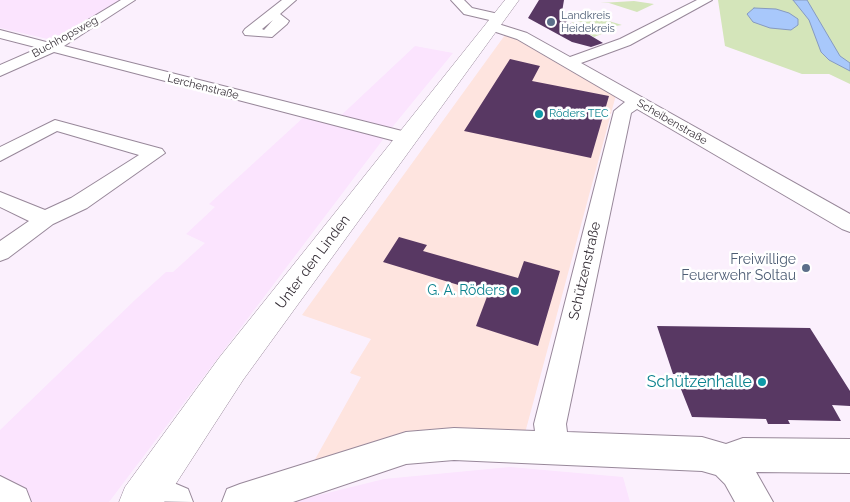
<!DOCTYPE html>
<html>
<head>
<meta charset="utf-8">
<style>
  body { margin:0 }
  canvas { display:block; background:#fbf0fd }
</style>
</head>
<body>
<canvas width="850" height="502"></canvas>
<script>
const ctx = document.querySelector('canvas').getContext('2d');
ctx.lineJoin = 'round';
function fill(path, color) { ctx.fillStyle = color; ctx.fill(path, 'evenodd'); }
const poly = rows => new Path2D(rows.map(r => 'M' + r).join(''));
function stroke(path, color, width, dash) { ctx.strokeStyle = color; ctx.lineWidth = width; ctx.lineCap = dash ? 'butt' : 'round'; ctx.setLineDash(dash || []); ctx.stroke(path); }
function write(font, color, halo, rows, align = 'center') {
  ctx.font = font + ' Raleway,sans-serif'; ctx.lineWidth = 5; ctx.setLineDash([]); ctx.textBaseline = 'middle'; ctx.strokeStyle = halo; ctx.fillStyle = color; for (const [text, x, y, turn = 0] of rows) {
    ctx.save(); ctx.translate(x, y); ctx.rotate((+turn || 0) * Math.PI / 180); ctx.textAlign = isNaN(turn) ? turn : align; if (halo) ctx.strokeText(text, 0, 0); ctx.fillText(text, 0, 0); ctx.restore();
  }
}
const built = poly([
  [0,0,123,0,73,30,52,40,0,28],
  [415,46,453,53,394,125,109,502,22,502,0,489,0,430,136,299,166,272,173,272,205,243,186,234,215,207,209,204,305,116,334,122],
  [510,467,623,477,630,502,291,502,384,479]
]);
const industrial = poly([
  [505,35,514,37,616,95,525,433,313,463,361,377,350,373,371,339,302,315]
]);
const green = poly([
  [718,0,850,0,850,84,829,74,802,74,725,46],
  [634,1,654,4,637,12,609,3,600,3],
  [575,15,589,15,622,25,609,27,591,25,576,21],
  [571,22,595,27,617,28,594,37]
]);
const water = poly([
  [793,0,807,0,840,56,850,63,850,71,829,60,821,52,809,20,793,0],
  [754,8,776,9,789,13,798,19,798,25,791,30,770,28,753,22,747,14,754,8]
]);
const building = poly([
  [539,0,564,0,561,18,603,43,591,47,572,42,528,18],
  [510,59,540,66,532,81,609,96,591,158,464,131],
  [399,237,427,245,423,251,518,278,524,261,560,271,538,346,476,326,488,294,383,262],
  [657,326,810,328,850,391,850,406,832,405,841,421,788,420,790,424,768,424,766,419,692,417,675,374,673,374]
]);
const minor = poly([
  [121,0,135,0,64,46,414,134,416,138,414,142,407,144,54,52,0,76,0,65,39,48,0,38,0,30,50,43,121,0],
  [282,0,296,0,280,14,289,21,287,24,272,37,245,35,243,32,245,29,282,0],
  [273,20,264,30,262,29,273,20],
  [451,0,464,0,472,8,503,15,504,18,498,22,464,14,451,0],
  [697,0,712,0,630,45,581,63,850,214,850,232,842,229,637,109,631,113,566,424,567,432,702,437,726,444,743,438,850,439,850,473,756,472,773,502,735,502,725,484,716,475,702,471,454,460,406,464,293,502,222,502,227,489,240,484,406,432,454,428,535,431,534,424,614,111,625,102,517,39,487,29,485,26,492,22,527,33,570,57,620,39,697,0],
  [55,120,162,149,165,153,87,208,53,224,8,258,0,261,0,241,29,221,0,207,0,192,45,210,71,198,139,155,57,131,0,161,0,147,55,120],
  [148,472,188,489,193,502,136,501,131,489,136,477,148,472],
  [0,476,26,489,31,502,0,502,0,476]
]);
const major = poly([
  [505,0,519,0,243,380,164,502,119,502,125,487,219,358,505,0]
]);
const markers = [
  [551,22,5,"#5c6f8a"],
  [539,114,5,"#0f9aa8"],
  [806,268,5,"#5c6f8a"],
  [515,291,5,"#0f9aa8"],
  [762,382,5,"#0f9aa8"]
];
const farServicenames = [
  ["Landkreis",561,16],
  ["Heidekreis",561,29]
];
const farStreetnames = [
  ["Buchhopsweg",65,37,-29],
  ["Lerchenstraße",203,87,14],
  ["Scheibenstraße",672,122,30]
];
const farCulturenames = [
  ["Röders TEC",549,114]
];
const serviceNames = [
  ["Freiwillige",796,260],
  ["Feuerwehr Soltau",796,276]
];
const streetNames = [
  ["Unter den Linden",313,262,-53],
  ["Schützenstraße",585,271,-77]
];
const cultureNames = [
  ["G. A. Röders",505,291]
];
const nearCulturenames = [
  ["Schützenhalle",752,382]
];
fill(built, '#fbe4fe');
fill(industrial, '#fee4df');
fill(green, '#d4e5ba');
fill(water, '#a8c8fb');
stroke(water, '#869ac0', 1);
fill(building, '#583863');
stroke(minor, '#98889a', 2);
stroke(major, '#98889a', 1);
fill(minor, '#fff');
fill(major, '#fff');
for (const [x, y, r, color] of markers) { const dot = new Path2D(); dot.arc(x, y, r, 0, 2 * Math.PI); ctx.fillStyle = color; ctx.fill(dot); stroke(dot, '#fff', 2); }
write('11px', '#4e5e75', '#fff', farServicenames, 'left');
write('11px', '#362f37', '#fff', farStreetnames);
write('11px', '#0d838f', '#fff', farCulturenames, 'left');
write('14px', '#4e5e75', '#fff', serviceNames, 'right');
write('14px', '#362f37', '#fff', streetNames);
write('14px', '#0d838f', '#fff', cultureNames, 'right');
write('16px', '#0d838f', '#fff', nearCulturenames, 'right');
</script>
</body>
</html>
